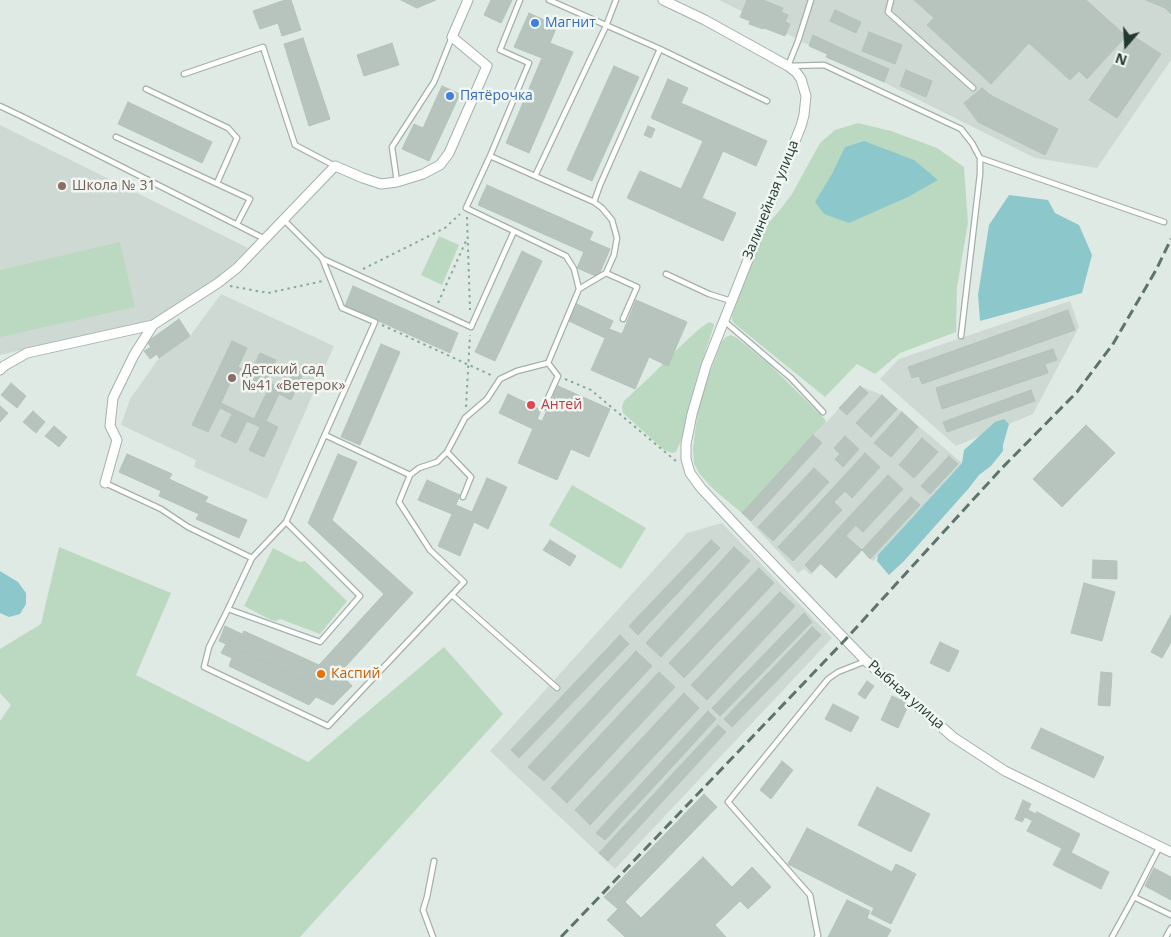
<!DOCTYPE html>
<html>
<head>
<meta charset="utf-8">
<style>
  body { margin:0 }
  #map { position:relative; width:1171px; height:937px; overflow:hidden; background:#e0eae5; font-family:"Open Sans",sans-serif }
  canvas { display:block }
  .north { position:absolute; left:1101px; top:20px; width:50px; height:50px; -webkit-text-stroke:4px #f0f7f3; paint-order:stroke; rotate:199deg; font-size:14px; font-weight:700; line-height:20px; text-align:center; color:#223930 }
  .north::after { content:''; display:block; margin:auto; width:18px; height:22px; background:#223930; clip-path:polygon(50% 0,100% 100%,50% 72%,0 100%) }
</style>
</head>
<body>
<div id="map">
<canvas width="1171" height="937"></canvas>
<div class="north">N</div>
</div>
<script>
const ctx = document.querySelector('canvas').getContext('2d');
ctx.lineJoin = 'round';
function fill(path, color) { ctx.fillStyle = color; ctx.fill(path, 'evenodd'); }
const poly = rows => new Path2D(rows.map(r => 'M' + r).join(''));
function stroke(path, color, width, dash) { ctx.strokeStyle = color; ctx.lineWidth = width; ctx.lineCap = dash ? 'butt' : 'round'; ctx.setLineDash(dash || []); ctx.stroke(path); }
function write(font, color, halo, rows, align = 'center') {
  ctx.font = font + ' "Open Sans",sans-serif'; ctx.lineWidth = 5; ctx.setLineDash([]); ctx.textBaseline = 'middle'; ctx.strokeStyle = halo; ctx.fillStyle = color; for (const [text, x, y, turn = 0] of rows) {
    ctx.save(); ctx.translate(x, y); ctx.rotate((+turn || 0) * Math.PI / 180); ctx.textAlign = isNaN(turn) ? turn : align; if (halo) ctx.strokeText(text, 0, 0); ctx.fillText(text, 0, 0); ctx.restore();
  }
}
const built = poly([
  [719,0,1171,0,1171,60,1097,168,1035,158],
  [0,125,248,248,234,263,215,279,151,320,0,355],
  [221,294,334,346,267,499,194,467,196,460,121,425,130,399,159,358,190,336],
  [1070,301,1079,327,1033,414,956,446,880,379,899,359],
  [860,386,882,395,962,463,873,561,847,537,811,575,804,569,798,573,742,513],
  [722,523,832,638,615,869,490,751,687,533]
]);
const green = poly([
  [858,123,891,131,937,148,964,167,968,223,957,287,956,332,900,353,875,374,857,364,825,397,735,324,732,320,732,316,749,266,767,225,779,211,792,194,820,143,835,130],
  [439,236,459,245,442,285,421,275],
  [120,242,135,307,0,337,0,270],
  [709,322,714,324,714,326,698,373,687,413,682,438,676,452,672,453,664,450,623,413,622,407,624,401,656,371,672,354,699,329],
  [731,335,737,338,769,364,824,418,826,422,742,513,713,489,699,473,694,463,693,449,695,431,699,406,706,382,722,341,726,337],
  [572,485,646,528,621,569,549,525],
  [59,547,171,593,136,675,308,762,444,647,503,714,300,937,0,937,0,721,11,705,0,693,0,649,41,624],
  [273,548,300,562,305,561,347,601,320,634,280,619,276,621,271,620,244,606]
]);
const water = poly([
  [864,141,914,160,938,180,908,197,849,223,824,214,815,202,832,174,845,147],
  [1009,195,1048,200,1055,213,1079,225,1092,255,1082,293,980,321,978,295,989,225],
  [1004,419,1009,424,1003,445,1003,451,991,466,979,475,969,488,904,561,889,575,877,561,878,555,962,463,964,450,995,422],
  [0,571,18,582,26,593,26,604,20,614,9,617,0,613]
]);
const building = poly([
  [285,0,291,0,301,30,282,36,278,23,260,29,253,11,285,0],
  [401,0,436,0,417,8,401,0],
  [491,0,512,0,501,23,484,15,491,0],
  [747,0,763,0,783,8,781,12,788,15,785,22,790,24,785,36,764,28,763,29,749,24,750,21,740,17,747,0],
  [914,0,1086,0,1126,36,1087,79,1079,71,1070,80,1029,43,991,84,927,25,934,18,914,0],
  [1146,0,1171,0,1171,14,1165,8,1146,0],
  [835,10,861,22,856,33,830,21,835,10],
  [529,13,557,26,550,43,573,52,529,153,506,143,542,58,514,47,529,13],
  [869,32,902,45,895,64,862,51,869,32],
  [813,35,832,44,827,54,809,46,813,35],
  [1133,36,1161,54,1117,118,1089,100,1133,36],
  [303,38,330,119,309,126,284,44,303,38],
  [392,43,399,65,364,76,357,55,392,43],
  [832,44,889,69,884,82,826,57,832,44],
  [614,66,639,77,592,181,567,170,614,66],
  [906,70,932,81,926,97,900,86,906,70],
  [668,79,688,88,681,103,767,141,756,166,723,151,702,198,736,213,723,241,627,198,640,171,681,189,703,141,651,118,668,79],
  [442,86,460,94,429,161,402,149,414,124,423,128,442,86],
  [982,88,990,95,978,122,964,103,982,88],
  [990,95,1058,129,1045,155,978,122,990,95],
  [128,102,212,142,202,163,118,124,128,102],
  [648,126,655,129,651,138,644,135,648,126],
  [487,185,593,232,584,252,478,205,487,185],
  [589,240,610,249,598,277,577,268,589,240],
  [522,251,542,261,495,361,475,352,522,251],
  [353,286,458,333,450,353,345,306,353,286],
  [636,300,687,322,668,366,649,357,635,389,591,370,609,329,622,334,636,300],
  [577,304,613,321,605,338,569,321,577,304],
  [1068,310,1075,330,922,384,919,376,912,378,908,367,1068,310],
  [179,319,190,336,159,358,157,354,150,359,144,351,151,347,147,342,179,319],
  [232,341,247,348,238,367,250,373,260,353,276,360,266,381,279,387,289,367,303,373,291,400,279,394,266,421,278,427,264,457,249,450,260,427,247,421,236,443,221,436,232,414,220,408,208,432,192,425,232,341],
  [235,372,269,388,254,419,221,403,235,372],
  [381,344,400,352,360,445,341,437,381,344],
  [1053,349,1057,360,1045,364,1048,373,942,409,936,388,1053,349],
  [11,383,26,396,17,408,1,395,11,383],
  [558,386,610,409,589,457,571,449,557,480,518,463,537,419,542,421,558,386],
  [860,386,868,393,847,415,839,408,860,386],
  [1031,390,1035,401,947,432,943,422,1031,390],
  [508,394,541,410,533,429,499,413,508,394],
  [882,395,897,409,871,437,856,423,882,395],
  [0,406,8,413,0,422,0,406],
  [33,411,45,422,36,433,23,422,33,411],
  [902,412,918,427,891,457,874,443,902,412],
  [1086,425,1115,453,1062,507,1033,479,1086,425],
  [54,426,67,437,59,447,45,436,54,426],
  [813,435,822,443,751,521,742,513,813,435],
  [845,436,859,449,843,467,835,459,840,454,834,448,845,436],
  [922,438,938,452,914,478,899,465,922,438],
  [865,453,880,467,852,498,845,491,839,497,831,490,865,453],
  [127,454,172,474,169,479,208,497,205,502,247,520,239,538,196,519,199,514,159,496,161,491,119,472,127,454],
  [338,454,357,462,332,520,413,593,324,690,235,648,244,631,319,665,384,594,308,523,338,454],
  [949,456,958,464,930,494,921,486,949,456],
  [814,468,829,482,773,541,758,527,814,468],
  [888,475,903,489,863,532,848,518,888,475],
  [487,478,507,487,488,529,474,522,460,556,438,546,456,505,472,512,487,478],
  [427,480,460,495,452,514,418,500,427,480],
  [831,490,839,497,834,502,842,510,793,561,778,547,831,490],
  [911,497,920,505,870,559,862,550,911,497],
  [848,518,856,525,812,572,805,565,848,518],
  [846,536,862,550,836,578,820,563,846,536],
  [550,540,576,556,570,566,543,550,550,540],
  [711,540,720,548,638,635,629,626,711,540],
  [734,547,750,561,661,657,646,643,734,547],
  [1093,560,1117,561,1117,579,1092,578,1093,560],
  [759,568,774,583,684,678,669,663,759,568],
  [1084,583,1115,592,1102,641,1071,633,1084,583],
  [780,592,795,606,707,700,691,685,780,592],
  [804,613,812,622,720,716,712,708,804,613],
  [1171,615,1171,642,1162,658,1151,652,1171,615],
  [225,626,242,634,235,648,324,690,340,673,352,686,333,705,316,697,309,705,229,666,232,658,221,653,226,644,219,641,225,626],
  [812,627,821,635,732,727,724,719,812,627],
  [620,635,629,644,519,758,511,750,620,635],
  [940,642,959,651,949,672,930,663,940,642],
  [636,651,652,666,544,781,528,767,636,651],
  [659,672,675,687,567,803,551,788,659,672],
  [1101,672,1112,673,1110,706,1098,705,1101,672],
  [867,681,874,686,865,699,858,694,867,681],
  [684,693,699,708,590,825,575,810,684,693],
  [892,696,909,704,898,728,881,720,892,696],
  [833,704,859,717,851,732,825,719,833,704],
  [708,711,716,719,605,840,596,833,708,711],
  [718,725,726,732,608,861,599,853,718,725],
  [1041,728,1104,757,1094,778,1031,748,1041,728],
  [782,761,793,770,771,799,760,790,782,761],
  [877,787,930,814,911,852,858,825,877,787],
  [704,794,717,807,618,909,604,897,704,794],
  [1023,800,1031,804,1028,810,1036,814,1033,821,1025,817,1022,822,1015,819,1023,800],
  [1037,812,1080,834,1071,853,1027,831,1037,812],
  [807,828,892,872,896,864,916,874,891,924,871,914,874,908,788,864,807,828],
  [1062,848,1109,872,1101,889,1053,865,1062,848],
  [703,857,732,887,752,867,771,887,748,909,740,901,715,925,726,937,625,937,623,935,641,918,703,857],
  [1154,868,1171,877,1171,900,1145,886,1154,868],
  [847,900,870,911,867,918,891,930,887,937,828,937,847,900],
  [625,902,641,918,623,935,607,920,625,902]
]);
const path = poly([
  [467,217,470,310],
  [363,269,445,228,460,214],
  [230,286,268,293,323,281],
  [438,303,466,241],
  [382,325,493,376],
  [565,379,591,390,677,462],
  [466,407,470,335]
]);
const service = poly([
  [520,0,500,50,529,63,490,156,535,176],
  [549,0,660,49,767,101],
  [811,0,798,41,788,66,824,65,961,129,972,143,980,158,980,174,961,336],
  [891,0,888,12,973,88],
  [184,74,263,47,295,145,335,166],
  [146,89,228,128,237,138,217,183],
  [0,106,23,117,265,239],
  [116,137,250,199,237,224],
  [980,158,1164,222],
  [397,182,392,147,434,82,452,37],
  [594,202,600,185,660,49],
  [514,231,566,256,574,269,579,289],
  [323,259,471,327,514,231,466,208,490,156],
  [606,273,637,287,623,319],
  [666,274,709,294,731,301],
  [723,320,791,378,823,412],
  [544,407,558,376,548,363],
  [325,435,410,475],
  [447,452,471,477,463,497],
  [105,483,161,509,188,527,252,558,286,522,375,322,342,308,322,258,283,219],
  [252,558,228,609,320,642,360,596,286,522],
  [452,595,557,688],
  [228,609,209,647,204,667,328,726,464,582,430,550,399,502,410,475,419,468,437,462,447,452,465,418,487,399,500,379,517,371,548,363,579,289,606,273,614,255,617,238,612,220,602,208,594,202,535,176,606,26,616,0],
  [1160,846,1134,897,1171,915],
  [433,937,423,910,427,897,434,861],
  [817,937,818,936,810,895,728,802,828,679,838,672,866,661],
  [1112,937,1134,897],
  [1166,937,1171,928]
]);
const minor = poly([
  [663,0,705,20,788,66,796,72,801,79,806,96,804,115,801,126,706,366,692,414,686,444,686,459,690,473,701,488,743,533,866,661,953,737,1005,771,1171,852],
  [0,370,4,366,27,353,153,325,218,283,237,268,335,166,363,178,381,184,397,182,423,174,440,165,449,153,487,66,452,37,468,0],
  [105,483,117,440,110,426,113,398,134,355,153,325]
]);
const rail = poly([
  [561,937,845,640,1002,468,1077,392,1113,344,1156,270,1171,239]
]);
const markers = [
  [535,23,5,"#3f7fe0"],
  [450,96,5,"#3f7fe0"],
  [62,186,5,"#8d6e63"],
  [232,378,5,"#8d6e63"],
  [531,405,5,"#e0444e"],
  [321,674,5,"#e8710a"]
];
const shopNames = [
  ["Магнит",545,23],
  ["Пятёрочка",460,96]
];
const educationNames = [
  ["Школа № 31",72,186],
  ["Детский сад",242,370],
  ["№41 «Ветерок»",242,386]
];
const streetNames = [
  ["Залинейная улица",771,200,-68],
  ["Рыбная улица",906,695,41]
];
const healthNames = [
  ["Антей",541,405]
];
const foodNames = [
  ["Каспий",331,674]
];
fill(built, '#cfd9d3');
fill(green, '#bbd9c0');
fill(water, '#8cc8cb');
fill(building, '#b6c4bd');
stroke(building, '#b3c3bb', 1);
stroke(service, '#a3b1ab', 7);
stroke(minor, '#a3b1ab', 11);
stroke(path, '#83ab9a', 2, [2.5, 4]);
stroke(service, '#fff', 4.5);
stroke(minor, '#fff', 9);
stroke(rail, '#5d746c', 3, [10, 5]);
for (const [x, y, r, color] of markers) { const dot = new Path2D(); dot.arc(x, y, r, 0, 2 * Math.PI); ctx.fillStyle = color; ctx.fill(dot); stroke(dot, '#f0f7f3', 2); }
write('14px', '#366cbe', '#f0f7f3', shopNames, 'left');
write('14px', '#785e54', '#f0f7f3', educationNames, 'left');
write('14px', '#223930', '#f0f7f3', streetNames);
write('14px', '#be3a42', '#f0f7f3', healthNames, 'left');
write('14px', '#c56008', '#f0f7f3', foodNames, 'left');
</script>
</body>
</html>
